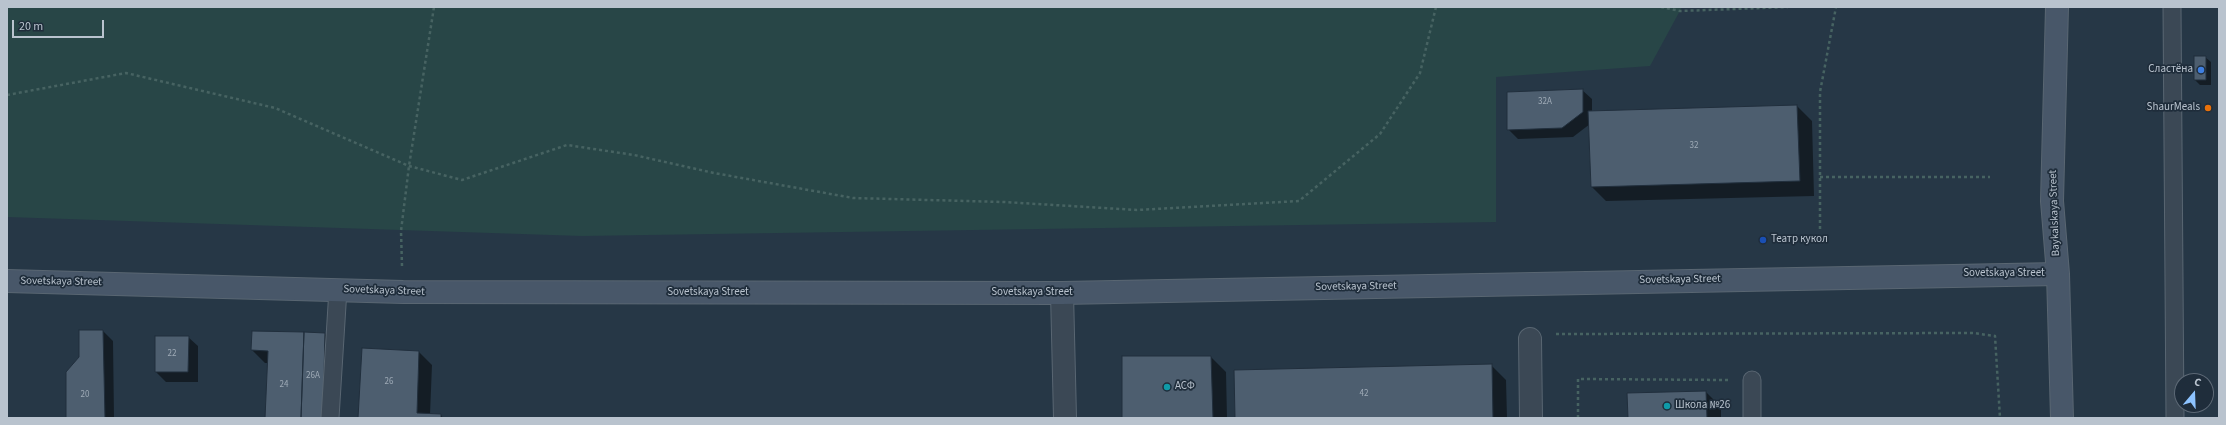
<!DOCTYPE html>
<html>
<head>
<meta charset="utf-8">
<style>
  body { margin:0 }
  #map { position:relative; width:2226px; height:425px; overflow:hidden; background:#263746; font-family:"Source Sans 3",sans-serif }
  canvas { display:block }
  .frame { position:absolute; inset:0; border:8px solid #b9c3ce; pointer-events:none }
  .north { position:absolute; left:2174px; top:373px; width:40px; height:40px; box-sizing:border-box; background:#1f2d3b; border:1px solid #5d6976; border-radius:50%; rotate:19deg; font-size:11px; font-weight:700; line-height:16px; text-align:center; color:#b9c3ce }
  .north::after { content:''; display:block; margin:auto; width:14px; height:18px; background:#8dc3ff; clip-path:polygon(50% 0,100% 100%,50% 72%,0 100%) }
  .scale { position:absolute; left:12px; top:20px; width:92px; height:18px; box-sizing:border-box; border:2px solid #b9c3ce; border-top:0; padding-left:5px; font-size:12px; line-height:14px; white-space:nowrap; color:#b9c3ce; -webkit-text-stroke:3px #1f2d3b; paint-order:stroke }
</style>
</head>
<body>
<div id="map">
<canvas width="2226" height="425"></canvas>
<div class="frame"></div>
<div class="north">С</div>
<div class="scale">20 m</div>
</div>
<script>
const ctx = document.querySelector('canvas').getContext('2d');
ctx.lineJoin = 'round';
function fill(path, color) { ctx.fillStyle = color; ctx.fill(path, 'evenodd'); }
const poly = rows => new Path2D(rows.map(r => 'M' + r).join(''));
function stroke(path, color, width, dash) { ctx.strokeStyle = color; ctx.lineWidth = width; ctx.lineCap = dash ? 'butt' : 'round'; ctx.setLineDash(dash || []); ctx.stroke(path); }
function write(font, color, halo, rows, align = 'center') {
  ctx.font = font + ' "Source Sans 3",sans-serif'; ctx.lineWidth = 3.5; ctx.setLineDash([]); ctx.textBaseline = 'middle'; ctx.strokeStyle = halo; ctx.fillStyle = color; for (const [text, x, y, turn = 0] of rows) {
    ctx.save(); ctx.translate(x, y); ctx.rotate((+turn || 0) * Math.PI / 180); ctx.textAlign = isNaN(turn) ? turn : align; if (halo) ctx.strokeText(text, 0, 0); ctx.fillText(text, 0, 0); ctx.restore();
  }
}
const green = poly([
  [7,7,1682,7,1650,66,1496,77,1496,222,582,236,7,217]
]);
const shadow = poly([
  [2205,57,2211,62,2211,85,2200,85,2195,80],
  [1582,90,1592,99,1592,111,1797,106,1812,121,1814,196,1606,201,1592,187,1590,124,1573,137,1518,139,1508,129],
  [103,331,113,341,114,418,67,418],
  [325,334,335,344,332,418,266,418,269,363,265,363,252,350],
  [188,337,198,346,198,382,166,382,156,372],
  [419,352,432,365,430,415,441,415,443,418,359,418],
  [1211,357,1226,372,1227,418,1123,418],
  [1491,365,1506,380,1507,418,1236,418],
  [1706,392,1721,407,1721,418,1629,418,1628,394]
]);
const building = poly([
  [2194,56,2206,56,2206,80,2194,80,2194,56],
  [1583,89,1583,112,1562,128,1507,130,1507,92,1583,89],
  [1797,105,1800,181,1591,187,1588,111,1797,105],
  [79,330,103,330,105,418,66,418,66,372,79,357,79,330],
  [252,331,304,332,301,418,265,418,268,351,251,350,252,331],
  [304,332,325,333,323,418,301,418,304,332],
  [155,336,189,336,188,372,155,372,155,336],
  [362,348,419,351,417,413,441,414,441,418,358,418,362,348],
  [1122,356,1211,356,1213,418,1122,418,1122,356],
  [1492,364,1493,418,1235,418,1234,370,1492,364],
  [1706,391,1707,418,1628,418,1627,393,1706,391]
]);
const path = poly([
  [1661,7,1680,11,1788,7],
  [7,95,126,73,275,108,409,166,462,180,567,145,634,155,714,173,853,198,1004,202,1137,210,1299,201,1380,134,1420,73,1436,7],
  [1820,177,1990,177],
  [1820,229,1820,92,1836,7],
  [402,266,401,231,409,166,434,7],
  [1556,334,1974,333,1987,335,1995,336,2000,418],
  [1578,418,1578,379,1728,380]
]);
const service = poly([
  [2172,7,2175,418],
  [1752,380,1752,418],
  [330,418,338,289]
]);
const minor = poly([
  [1062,293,1065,418],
  [1530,339,1531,418]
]);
const secondary = poly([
  [2057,7,2052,201,2058,274,2062,418],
  [7,281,403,292,1062,293,2058,274]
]);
const markers = [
  [2201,70,4,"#3f7fe0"],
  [2208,108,4,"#e8710a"],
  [1763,240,4,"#1a4fb4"],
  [1167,387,4,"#0f9aa8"],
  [1667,406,4,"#0f9aa8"]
];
const numberNames = [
  ["32А",1545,102],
  ["32",1694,146],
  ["22",172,354],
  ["26А",313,376],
  ["26",389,382],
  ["24",284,385],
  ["42",1364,394],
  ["20",85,395]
];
const poiNames = [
  ["Сластёна",2193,70,"right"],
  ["ShaurMeals",2200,108,"right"],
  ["Театр кукол",1771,240],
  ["АСФ",1175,387],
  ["Школа №26",1675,406]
];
const streetNames = [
  ["Baykalskaya Street",2055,213,-92],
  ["Sovetskaya Street",2004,274],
  ["Sovetskaya Street",1680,280,-1],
  ["Sovetskaya Street",61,282,1],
  ["Sovetskaya Street",1356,287,-1],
  ["Sovetskaya Street",384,291,2],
  ["Sovetskaya Street",708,293],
  ["Sovetskaya Street",1032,293]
];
fill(green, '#284647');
fill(shadow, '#0007');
fill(building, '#4d5e6f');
stroke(building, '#212f3d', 1);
stroke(service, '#596672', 19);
stroke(minor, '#596672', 24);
stroke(secondary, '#596672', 24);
stroke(path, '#476362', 2.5, [3, 3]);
stroke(service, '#3b4855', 17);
stroke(minor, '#3b4855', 22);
stroke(secondary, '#485769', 22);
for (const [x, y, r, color] of markers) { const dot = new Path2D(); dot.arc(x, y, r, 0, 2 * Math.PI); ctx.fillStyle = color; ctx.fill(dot); stroke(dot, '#1f2d3b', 1.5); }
write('9px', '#9eaab6', null, numberNames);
write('11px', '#b9c3ce', '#1f2d3b', poiNames, 'left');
write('11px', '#b9c3ce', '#1f2d3b', streetNames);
</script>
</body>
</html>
